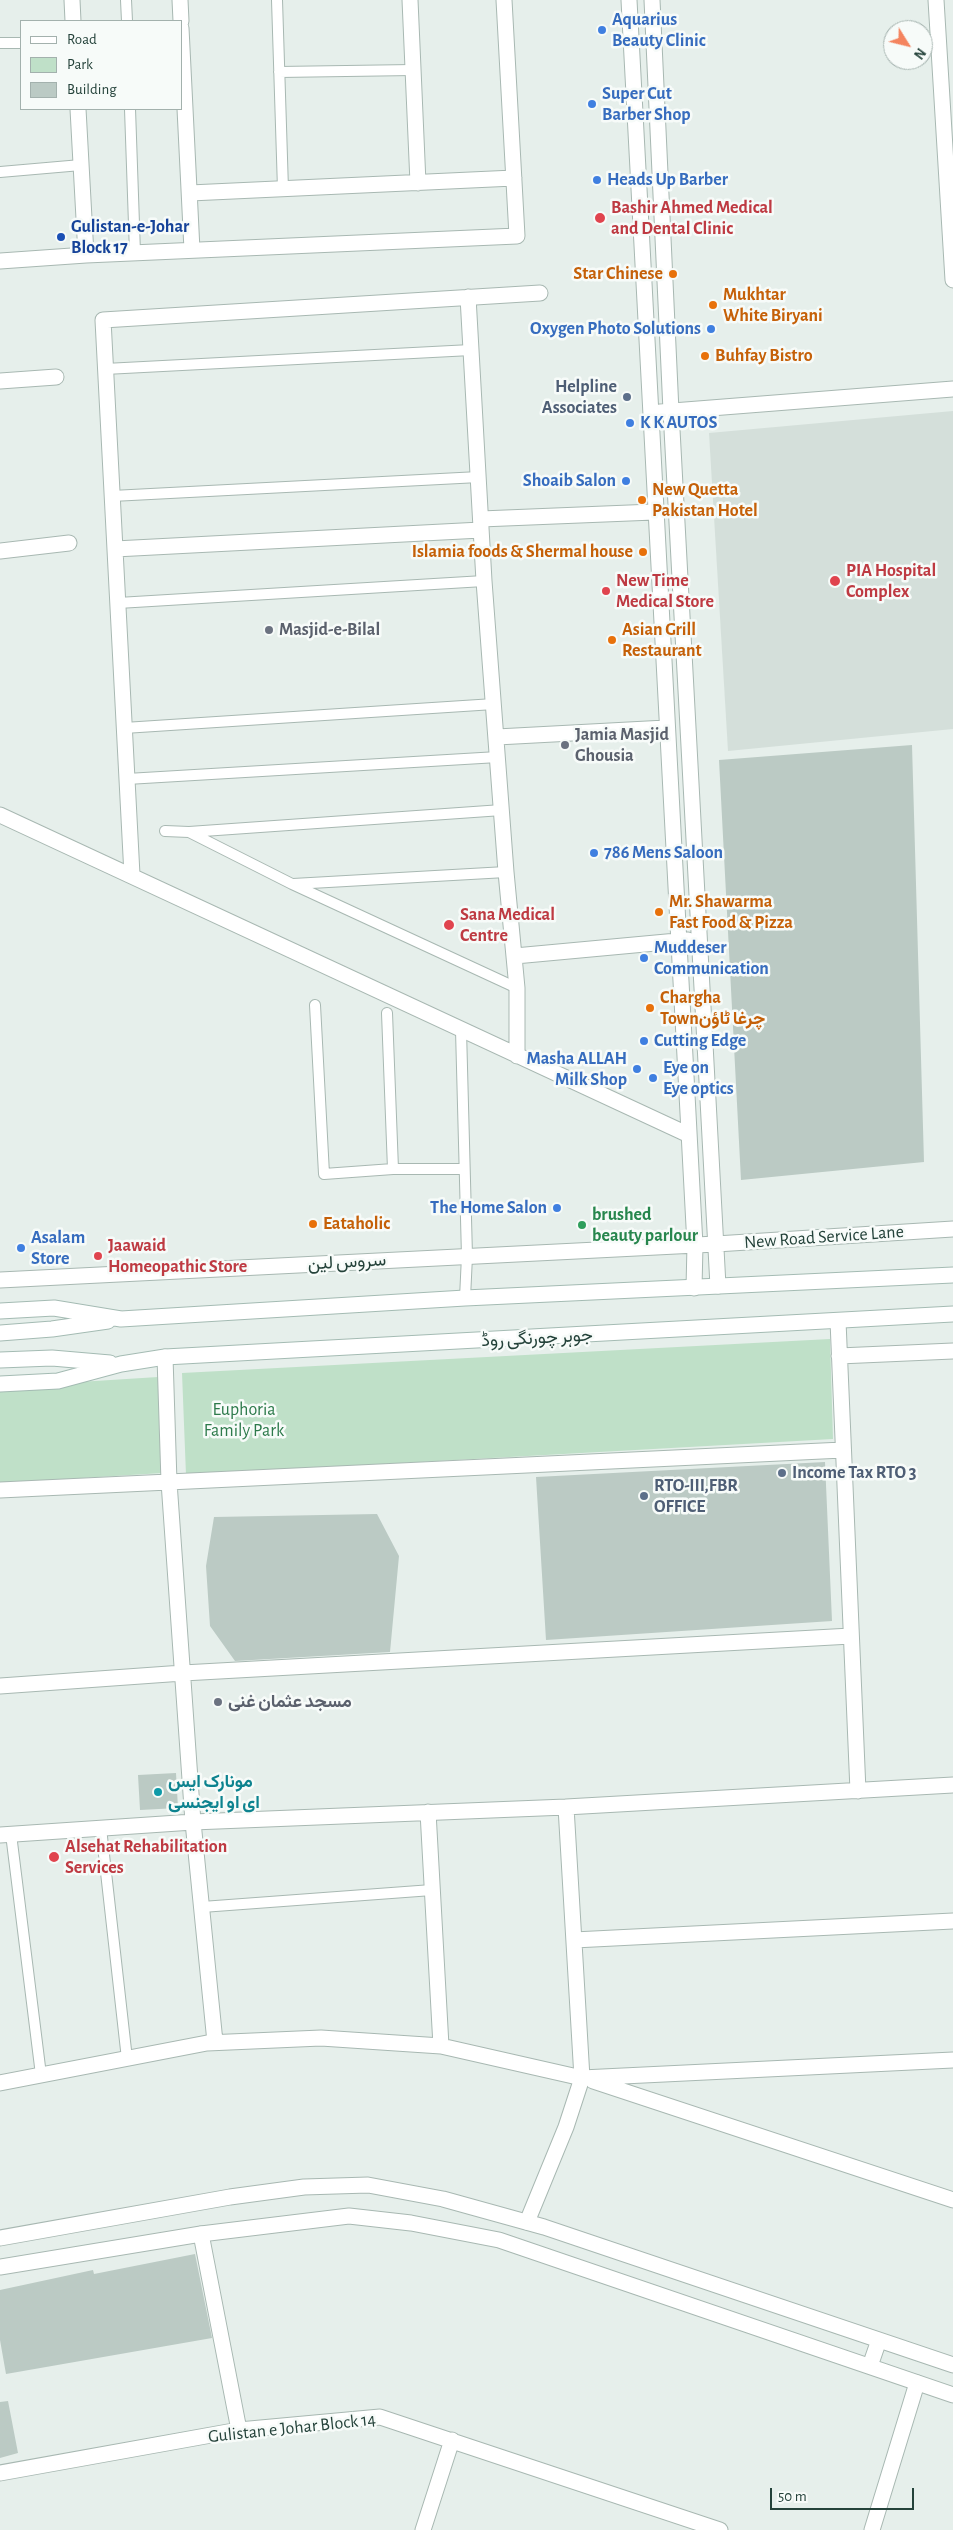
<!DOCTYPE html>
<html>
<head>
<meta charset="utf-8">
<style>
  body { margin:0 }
  #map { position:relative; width:953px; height:2530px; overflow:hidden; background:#e6efeb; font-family:"Alegreya Sans",sans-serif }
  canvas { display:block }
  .legend { position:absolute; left:20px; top:20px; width:162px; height:90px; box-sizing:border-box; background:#f7fbf9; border:1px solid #a3b1ad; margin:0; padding:6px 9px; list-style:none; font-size:15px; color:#24423a }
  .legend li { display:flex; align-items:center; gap:10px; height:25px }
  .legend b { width:25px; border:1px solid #a3b1ad }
  .north { position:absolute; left:883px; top:20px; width:50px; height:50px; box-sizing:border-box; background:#f7fbf9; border:1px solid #a3b1ad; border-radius:50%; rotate:126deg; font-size:14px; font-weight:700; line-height:20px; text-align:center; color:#24423a }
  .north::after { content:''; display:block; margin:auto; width:18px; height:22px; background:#f4845f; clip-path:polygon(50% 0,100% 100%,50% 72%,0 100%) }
  .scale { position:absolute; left:770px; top:2488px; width:144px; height:22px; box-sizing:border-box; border:2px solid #24423a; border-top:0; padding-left:6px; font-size:15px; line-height:18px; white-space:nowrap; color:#24423a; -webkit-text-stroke:4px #f7fbf9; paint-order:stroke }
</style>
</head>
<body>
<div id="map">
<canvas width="953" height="2530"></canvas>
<ul class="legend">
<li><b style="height:6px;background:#fff"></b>Road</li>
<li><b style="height:14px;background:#bfe0c8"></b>Park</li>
<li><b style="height:14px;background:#bbcac4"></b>Building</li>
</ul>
<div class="north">N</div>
<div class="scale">50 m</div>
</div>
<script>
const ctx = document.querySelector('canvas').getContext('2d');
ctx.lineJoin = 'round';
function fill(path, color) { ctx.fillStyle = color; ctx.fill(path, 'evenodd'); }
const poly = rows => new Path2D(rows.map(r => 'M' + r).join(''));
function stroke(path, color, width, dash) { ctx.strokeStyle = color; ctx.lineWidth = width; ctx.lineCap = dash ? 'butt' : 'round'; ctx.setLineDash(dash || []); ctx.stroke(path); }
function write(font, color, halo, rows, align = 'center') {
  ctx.font = font + ' "Alegreya Sans",Vazirmatn,sans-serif'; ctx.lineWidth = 5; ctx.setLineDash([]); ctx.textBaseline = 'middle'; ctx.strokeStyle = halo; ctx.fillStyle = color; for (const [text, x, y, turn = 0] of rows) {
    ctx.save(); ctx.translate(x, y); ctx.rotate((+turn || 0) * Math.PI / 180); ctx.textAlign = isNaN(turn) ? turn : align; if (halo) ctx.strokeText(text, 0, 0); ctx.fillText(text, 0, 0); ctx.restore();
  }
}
const built = poly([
  [953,411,953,729,728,751,709,433]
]);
const green = poly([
  [830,1339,833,1439,186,1475,182,1373],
  [158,1377,163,1473,0,1483,0,1387]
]);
const building = poly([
  [912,745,924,1162,741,1180,719,760],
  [825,1462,832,1621,546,1640,536,1477],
  [377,1514,399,1556,390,1652,235,1661,210,1626,206,1566,214,1517],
  [176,1773,178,1808,140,1810,138,1775],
  [195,2254,212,2338,6,2374,0,2340,0,2290,93,2270,94,2274],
  [8,2401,18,2453,0,2458,0,2402]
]);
const service = poly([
  [126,0,127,21],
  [277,0,283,189],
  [0,43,21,43],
  [279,72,413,70],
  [130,109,135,253],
  [0,172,81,165],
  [105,369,471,350],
  [112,496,479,477],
  [118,603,484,581],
  [124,728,494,704],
  [127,779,498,757],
  [165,831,189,832,502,810],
  [189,832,292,884,517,988],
  [293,884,506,872],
  [315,1005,324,1174,393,1169,464,1169],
  [387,1013,393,1169],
  [461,1030,467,1256,465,1298],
  [101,1828,127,2059],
  [11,1834,41,2075],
  [202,1907,432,1890]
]);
const minor = poly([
  [72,0,73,21],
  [180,0,181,21],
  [410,0,418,183],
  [629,0,695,1245,694,1288],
  [652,0,671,411,718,1286],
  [936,0,953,280],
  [181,28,192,250],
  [78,109,86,255],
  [190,193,514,178],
  [0,261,86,255,517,236,504,0],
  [468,297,484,581,506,872,517,988,517,1056],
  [0,381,56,377],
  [660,412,953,389],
  [481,519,654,512],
  [115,549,481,530],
  [0,551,69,543],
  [497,737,666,728],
  [0,815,689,1135],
  [132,875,103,320,540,293],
  [515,956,688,940],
  [0,1280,716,1244,953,1229],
  [838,1321,858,1791],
  [839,1356,953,1351],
  [165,1357,169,1482,193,1822,215,2042],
  [0,1490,843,1450],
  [0,1686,183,1673,851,1636],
  [428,1812,441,2046],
  [0,1835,193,1822,566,1807,953,1785],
  [574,1940,953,1921],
  [593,2081,953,2200],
  [0,2083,207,2043,321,2038,441,2046,582,2078,953,2060],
  [527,2222,566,2127,582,2078,566,1807],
  [201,2234,239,2430],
  [0,2473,239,2430,380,2417,720,2530],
  [423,2530,452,2440],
  [872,2530,917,2383]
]);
const tertiary = poly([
  [0,2238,230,2197,304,2187,368,2185,443,2199,544,2227,953,2365],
  [0,2267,201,2234,349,2216,411,2223,499,2240,953,2395],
  [870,2366,879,2340]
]);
const secondary = poly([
  [0,1311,54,1308,121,1319,465,1298,953,1275],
  [0,1333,52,1329,108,1321],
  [0,1360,52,1358,110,1363],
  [0,1384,58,1381,121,1364,165,1357,953,1314]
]);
const markers = [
  [602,30,5,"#3f7fe0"],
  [592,104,5,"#3f7fe0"],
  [597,180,5,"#3f7fe0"],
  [600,218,6,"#e0444e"],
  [61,237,5,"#1a4fb4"],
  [673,274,5,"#e8710a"],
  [713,305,5,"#e8710a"],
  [711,329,5,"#3f7fe0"],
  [705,356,5,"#e8710a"],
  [627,397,5,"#5c6f8a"],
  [630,423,5,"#3f7fe0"],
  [626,481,5,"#3f7fe0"],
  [642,500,5,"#e8710a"],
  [643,552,5,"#e8710a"],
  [835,581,6,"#e0444e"],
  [606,591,5,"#e0444e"],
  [269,630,5,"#6b7280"],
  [612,640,5,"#e8710a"],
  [565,745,5,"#6b7280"],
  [594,853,5,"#3f7fe0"],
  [659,912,5,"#e8710a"],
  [449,925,6,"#e0444e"],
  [644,958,5,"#3f7fe0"],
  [650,1008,5,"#e8710a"],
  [644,1041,5,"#3f7fe0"],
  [637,1069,5,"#3f7fe0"],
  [653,1078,5,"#3f7fe0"],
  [557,1208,5,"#3f7fe0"],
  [313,1224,5,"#e8710a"],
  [582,1225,5,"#2e9e5b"],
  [21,1248,5,"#3f7fe0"],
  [98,1256,5,"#e0444e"],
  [782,1473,5,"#5c6f8a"],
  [644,1496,5,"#5c6f8a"],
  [218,1702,5,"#6b7280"],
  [158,1792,5,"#0f9aa8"],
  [54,1857,6,"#e0444e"]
];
const shopNames = [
  ["Aquarius",612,20],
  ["Beauty Clinic",612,41],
  ["Super Cut",602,94],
  ["Barber Shop",602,115],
  ["Heads Up Barber",607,180],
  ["Oxygen Photo Solutions",701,329,"right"],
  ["K K AUTOS",640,423],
  ["Shoaib Salon",616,481,"right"],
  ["786 Mens Saloon",604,853],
  ["Muddeser",654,948],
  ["Communication",654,969],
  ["Cutting Edge",654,1041],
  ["Masha ALLAH",627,1059,"right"],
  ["Milk Shop",627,1080,"right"],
  ["Eye on",663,1068],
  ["Eye optics",663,1089],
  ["The Home Salon",547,1208,"right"],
  ["Asalam",31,1238],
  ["Store",31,1259]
];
const healthNames = [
  ["Bashir Ahmed Medical",611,208],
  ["and Dental Clinic",611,229],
  ["PIA Hospital",846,571],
  ["Complex",846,592],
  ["New Time",616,581],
  ["Medical Store",616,602],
  ["Sana Medical",460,915],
  ["Centre",460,936],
  ["Jaawaid",108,1246],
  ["Homeopathic Store",108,1267],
  ["Alsehat Rehabilitation",65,1847],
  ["Services",65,1868]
];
const transitNames = [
  ["Gulistan-e-Johar",71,227],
  ["Block 17",71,248]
];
const foodNames = [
  ["Star Chinese",663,274,"right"],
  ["Mukhtar",723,295],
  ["White Biryani",723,316],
  ["Buhfay Bistro",715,356],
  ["New Quetta",652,490],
  ["Pakistan Hotel",652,511],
  ["Islamia foods & Shermal house",633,552,"right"],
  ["Asian Grill",622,630],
  ["Restaurant",622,651],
  ["Mr. Shawarma",669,902],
  ["Fast Food & Pizza",669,923],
  ["Chargha",660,998],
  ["Townچرغا ٹاؤن",660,1019],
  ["Eataholic",323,1224]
];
const serviceNames = [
  ["Helpline",617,387,"right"],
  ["Associates",617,408,"right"],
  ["Income Tax RTO 3",792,1473],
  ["RTO-III,FBR",654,1486],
  ["OFFICE",654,1507]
];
const worshipNames = [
  ["Masjid-e-Bilal",279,630],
  ["Jamia Masjid",575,735],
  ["Ghousia",575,756],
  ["مسجد عثمان غنی",228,1702]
];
const leisureNames = [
  ["brushed",592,1215],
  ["beauty parlour",592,1236]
];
const streetNames = [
  ["New Road Service Lane",824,1237,-4],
  ["سروس لین",347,1262,-3],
  ["جوہر چورنگی روڈ",537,1338,-3],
  ["Gulistan e Johar Block 14",292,2428,-6]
];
const parkNames = [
  ["Euphoria",244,1410],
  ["Family Park",244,1431]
];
const cultureNames = [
  ["مونارک ایس",168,1782],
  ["ای او ایجنسی",168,1803]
];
fill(built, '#d4dfda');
fill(green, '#bfe0c8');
fill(building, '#bbcac4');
stroke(service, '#a8b8b2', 12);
stroke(minor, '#a8b8b2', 17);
stroke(tertiary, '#a8b8b2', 17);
stroke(secondary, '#a4bbb3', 17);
stroke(service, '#fff', 10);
stroke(minor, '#fff', 15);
stroke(tertiary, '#fff', 15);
stroke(secondary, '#fff', 15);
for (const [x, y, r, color] of markers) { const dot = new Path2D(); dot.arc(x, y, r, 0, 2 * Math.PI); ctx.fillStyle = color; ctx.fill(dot); stroke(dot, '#f7fbf9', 2); }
write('bold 18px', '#366cbe', '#f7fbf9', shopNames, 'left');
write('bold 18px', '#be3a42', '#f7fbf9', healthNames, 'left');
write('bold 18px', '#164399', '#f7fbf9', transitNames, 'left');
write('bold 18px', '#c56008', '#f7fbf9', foodNames, 'left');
write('bold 18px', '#4e5e75', '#f7fbf9', serviceNames, 'left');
write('bold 18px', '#5b616d', '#f7fbf9', worshipNames, 'left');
write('bold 18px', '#27864d', '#f7fbf9', leisureNames, 'left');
write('18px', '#24423a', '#f7fbf9', streetNames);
write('18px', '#2d7a4b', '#f7fbf9', parkNames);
write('bold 18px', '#0d838f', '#f7fbf9', cultureNames, 'left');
</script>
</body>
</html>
